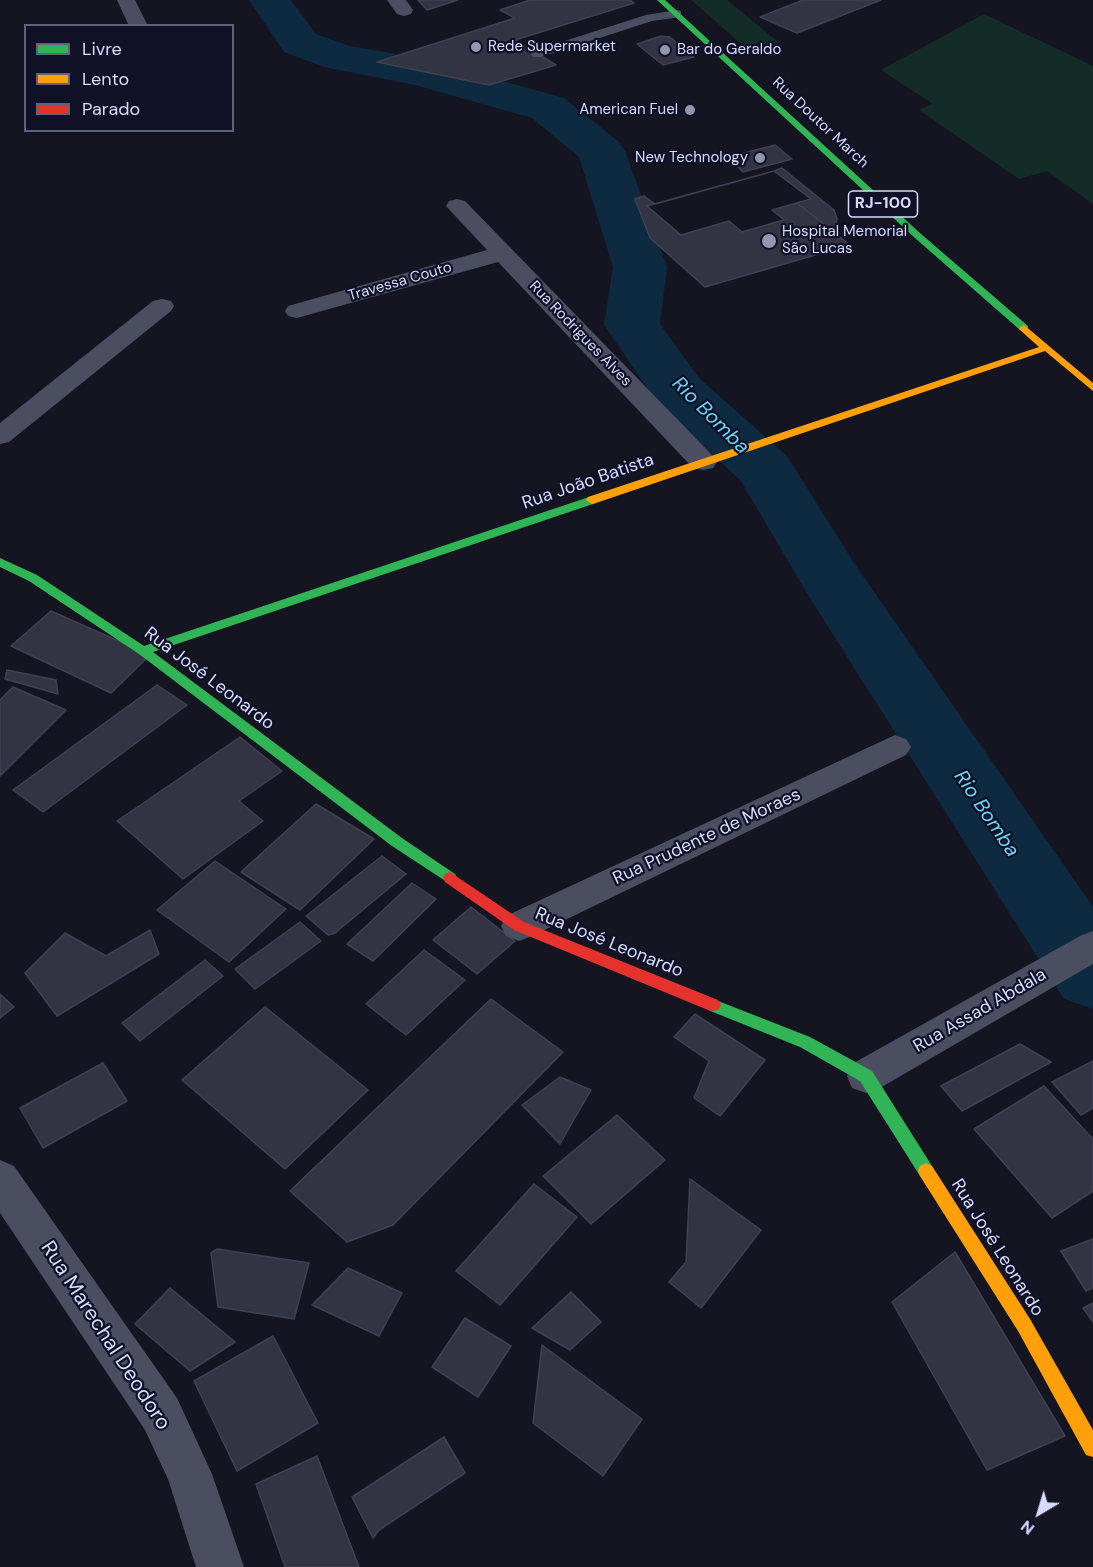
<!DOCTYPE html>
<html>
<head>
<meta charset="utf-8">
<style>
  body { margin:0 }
  #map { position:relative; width:1093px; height:1567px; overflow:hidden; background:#151521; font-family:"DM Sans",sans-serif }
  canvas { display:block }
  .legend { position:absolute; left:24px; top:24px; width:210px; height:108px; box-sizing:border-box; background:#101126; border:2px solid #60627c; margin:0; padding:8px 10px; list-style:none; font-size:18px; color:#d7dbfd }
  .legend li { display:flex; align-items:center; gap:12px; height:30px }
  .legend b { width:30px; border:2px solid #60627c }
  .north { position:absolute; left:1009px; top:1483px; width:60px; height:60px; -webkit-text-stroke:4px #101126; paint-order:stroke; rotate:218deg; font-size:16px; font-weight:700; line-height:24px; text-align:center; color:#d7dbfd }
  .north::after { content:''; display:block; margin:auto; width:21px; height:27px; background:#d7dbfd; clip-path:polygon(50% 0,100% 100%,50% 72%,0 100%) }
</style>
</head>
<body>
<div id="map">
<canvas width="1093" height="1567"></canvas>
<ul class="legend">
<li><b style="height:8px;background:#30b455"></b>Livre</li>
<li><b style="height:8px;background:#ff9f0a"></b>Lento</li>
<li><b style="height:8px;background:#e5322d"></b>Parado</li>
</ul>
<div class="north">N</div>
</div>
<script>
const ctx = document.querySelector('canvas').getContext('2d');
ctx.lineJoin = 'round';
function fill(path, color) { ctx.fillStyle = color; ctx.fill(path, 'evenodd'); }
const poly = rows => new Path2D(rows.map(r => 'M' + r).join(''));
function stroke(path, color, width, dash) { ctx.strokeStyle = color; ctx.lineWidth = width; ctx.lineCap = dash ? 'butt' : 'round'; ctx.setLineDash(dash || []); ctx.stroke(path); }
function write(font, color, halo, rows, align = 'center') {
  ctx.font = font + ' "DM Sans",sans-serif'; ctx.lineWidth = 4.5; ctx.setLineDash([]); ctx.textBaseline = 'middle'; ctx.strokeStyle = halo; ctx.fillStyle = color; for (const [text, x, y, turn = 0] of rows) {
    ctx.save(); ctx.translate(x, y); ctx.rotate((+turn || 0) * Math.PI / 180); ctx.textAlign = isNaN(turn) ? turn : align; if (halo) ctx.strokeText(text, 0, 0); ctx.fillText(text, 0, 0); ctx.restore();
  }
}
const green = poly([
  [691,0,727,0,783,46,755,56],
  [984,14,1093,66,1093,204,1047,171,1019,179,919,110,933,104,881,70]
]);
const river = poly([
  [249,0,291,0,316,34,350,46,420,58,564,98,618,141,625,151,667,267,660,324,699,378,787,456,854,563,1093,907,1093,1009,1064,999,808,595,741,481,657,402,604,325,613,267,579,157,532,118,415,85,324,67,284,52,249,0]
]);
const building = poly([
  [418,0,458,0,427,10,418,0],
  [530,0,630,0,634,3,515,40,556,65,489,85,377,62,515,18,500,10,530,0],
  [803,0,881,0,797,33,760,17,803,0],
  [661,36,670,37,694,57,663,65,637,44,661,36],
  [775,145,792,159,743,172,728,157,775,145],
  [782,168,834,210,837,219,834,232,797,203,811,199,774,171,782,168],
  [774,171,811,199,797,203,850,245,705,287,650,238,635,199,644,196,655,204,774,171],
  [774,171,811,199,772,210,784,220,742,232,729,221,681,235,647,206,774,171],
  [51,611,150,655,111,693,11,646,51,611],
  [7,670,56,680,58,694,5,679,7,670],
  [157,685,187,705,43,812,13,790,157,685],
  [13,687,66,710,0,776,0,700,13,687],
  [240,737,282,771,239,801,263,821,183,879,117,821,240,737],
  [316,804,374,839,300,910,241,872,316,804],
  [382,856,406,874,335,933,328,935,306,916,382,856],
  [215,861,286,909,229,962,157,910,215,861],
  [412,883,436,899,373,961,347,944,412,883],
  [471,907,515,941,477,974,433,940,471,907],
  [300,922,321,941,255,989,235,969,300,922],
  [150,930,159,954,57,1016,25,973,65,933,106,956,150,930],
  [424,950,465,980,406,1035,366,1004,424,950],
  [205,960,223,976,140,1041,122,1023,205,960],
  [0,994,14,1007,0,1018,0,994],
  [491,999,563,1052,393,1225,347,1242,290,1191,491,999],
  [265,1007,368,1090,285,1169,182,1080,265,1007],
  [695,1014,765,1060,720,1116,694,1098,709,1061,674,1037,695,1014],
  [1020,1044,1051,1062,962,1111,941,1086,1020,1044],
  [1093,1061,1093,1108,1081,1115,1052,1082,1093,1061],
  [103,1063,127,1101,43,1148,20,1108,103,1063],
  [560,1077,591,1090,560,1144,522,1105,560,1077],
  [1044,1086,1093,1139,1093,1191,1052,1218,974,1129,1044,1086],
  [617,1115,665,1160,591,1224,543,1176,617,1115],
  [690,1179,761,1230,701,1308,669,1282,686,1262,690,1179],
  [534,1184,577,1217,500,1305,456,1271,534,1184],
  [1093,1239,1093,1288,1086,1291,1061,1251,1093,1239],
  [217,1249,309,1263,294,1319,218,1307,211,1253,217,1249],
  [955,1252,1065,1436,987,1470,892,1302,955,1252],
  [348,1268,402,1293,379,1336,312,1305,348,1268],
  [170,1288,235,1342,190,1371,135,1324,170,1288],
  [571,1292,601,1322,570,1350,532,1328,571,1292],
  [1093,1303,1093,1322,1083,1308,1093,1303],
  [465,1318,511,1346,478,1397,432,1367,465,1318],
  [273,1336,318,1423,237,1471,194,1381,273,1336],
  [542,1345,642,1419,603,1476,533,1423,542,1345],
  [444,1437,465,1473,379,1530,373,1538,352,1497,444,1437],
  [317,1456,359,1567,285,1567,256,1484,317,1456]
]);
const lane = poly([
  [677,10,681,11,681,17,652,21,541,57,533,57,531,54,533,51,646,15,677,10]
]);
const street = poly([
  [117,0,135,0,148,26,129,26,117,0],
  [387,0,406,0,413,10,411,14,404,16,397,14,387,0],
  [457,199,465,201,713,456,717,462,713,468,703,470,693,468,498,262,297,318,288,316,285,311,288,306,487,250,446,206,449,201,457,199],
  [162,299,171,301,174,306,171,311,9,442,0,444,0,423,153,301,162,299],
  [895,735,906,739,911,747,906,755,532,936,519,941,506,936,501,926,506,916,895,735],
  [1093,931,1093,964,880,1088,866,1093,852,1088,847,1076,852,1064,1080,936,1093,931],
  [0,1160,14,1166,177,1398,212,1474,244,1567,196,1567,168,1479,145,1430,0,1213,0,1160]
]);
const fast = poly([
  [657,0,665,0,921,234,1028,326,1028,330,1020,330,915,238,657,0],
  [592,496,596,497,596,503,153,652,402,838,455,874,457,878,455,882,450,884,392,846,139,654,29,581,0,567,0,558,37,575,144,646,592,496],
  [713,999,810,1037,872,1071,932,1166,934,1171,932,1176,926,1179,920,1176,860,1081,800,1047,708,1010,705,1005,708,1000,713,999]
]);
const slow = poly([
  [1024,325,1093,383,1093,391,1045,351,596,503,592,504,586,500,588,497,1039,347,1020,330,1019,328,1024,325],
  [926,1163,932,1166,1030,1319,1093,1430,1093,1457,1086,1455,1018,1331,920,1176,918,1171,920,1166,926,1163]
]);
const jam = poly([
  [450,872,524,922,718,1000,721,1005,718,1010,713,1011,708,1010,514,930,445,882,443,878,445,874,450,872]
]);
const markers = [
  [476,47,6,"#9396b0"],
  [665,50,6,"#9396b0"],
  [690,110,6,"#9396b0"],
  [760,158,6,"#9396b0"],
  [769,241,8,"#9396b0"]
];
const farPoinames = [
  ["Rede Supermarket",488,47],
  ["Bar do Geraldo",677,50],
  ["American Fuel",678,110,"right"],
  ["New Technology",748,158,"right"],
  ["Hospital Memorial",782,232],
  ["São Lucas",782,249]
];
const farStreetnames = [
  ["Rua Doutor March",820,123,43],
  ["Travessa Couto",400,282,-16],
  ["Rua Rodrigues Alves",580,334,46]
];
const shields = [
  [883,204,69]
];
const shieldNames = [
  ["RJ-100",883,204]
];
const streetNames = [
  ["Rua João Batista",588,482,-19],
  ["Rua José Leonardo",209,679,37],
  ["Rua Prudente de Moraes",707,837,-25],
  ["Rua José Leonardo",609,943,22],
  ["Rua Assad Abdala",980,1011,-30],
  ["Rua José Leonardo",997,1248,58]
];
const waterNames = [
  ["Rio Bomba",710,416,45],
  ["Rio Bomba",986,814,56]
];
const nearStreetnames = [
  ["Rua Marechal Deodoro",105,1336,57]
];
fill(green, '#142c28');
fill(river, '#0d2a40');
fill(building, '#333443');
stroke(building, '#404054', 1.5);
fill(lane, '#4b4e61');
fill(street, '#4b4e61');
fill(fast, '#30b455');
fill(slow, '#ff9f0a');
fill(jam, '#e5322d');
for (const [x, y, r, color] of markers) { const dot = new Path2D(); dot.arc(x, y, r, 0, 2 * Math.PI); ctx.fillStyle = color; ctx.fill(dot); stroke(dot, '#101126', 2); }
write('15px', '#d7dbfd', '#101126', farPoinames, 'left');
write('15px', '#d7dbfd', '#101126', farStreetnames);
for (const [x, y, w] of shields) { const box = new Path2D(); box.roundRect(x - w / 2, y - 13, w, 26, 4.5); ctx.fillStyle = '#101126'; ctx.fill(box); stroke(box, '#d7dbfd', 1.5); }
write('bold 16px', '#d7dbfd', null, shieldNames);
write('18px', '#d7dbfd', '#101126', streetNames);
write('italic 20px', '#69d6f9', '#101126', waterNames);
write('21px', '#d7dbfd', '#101126', nearStreetnames);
</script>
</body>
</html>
